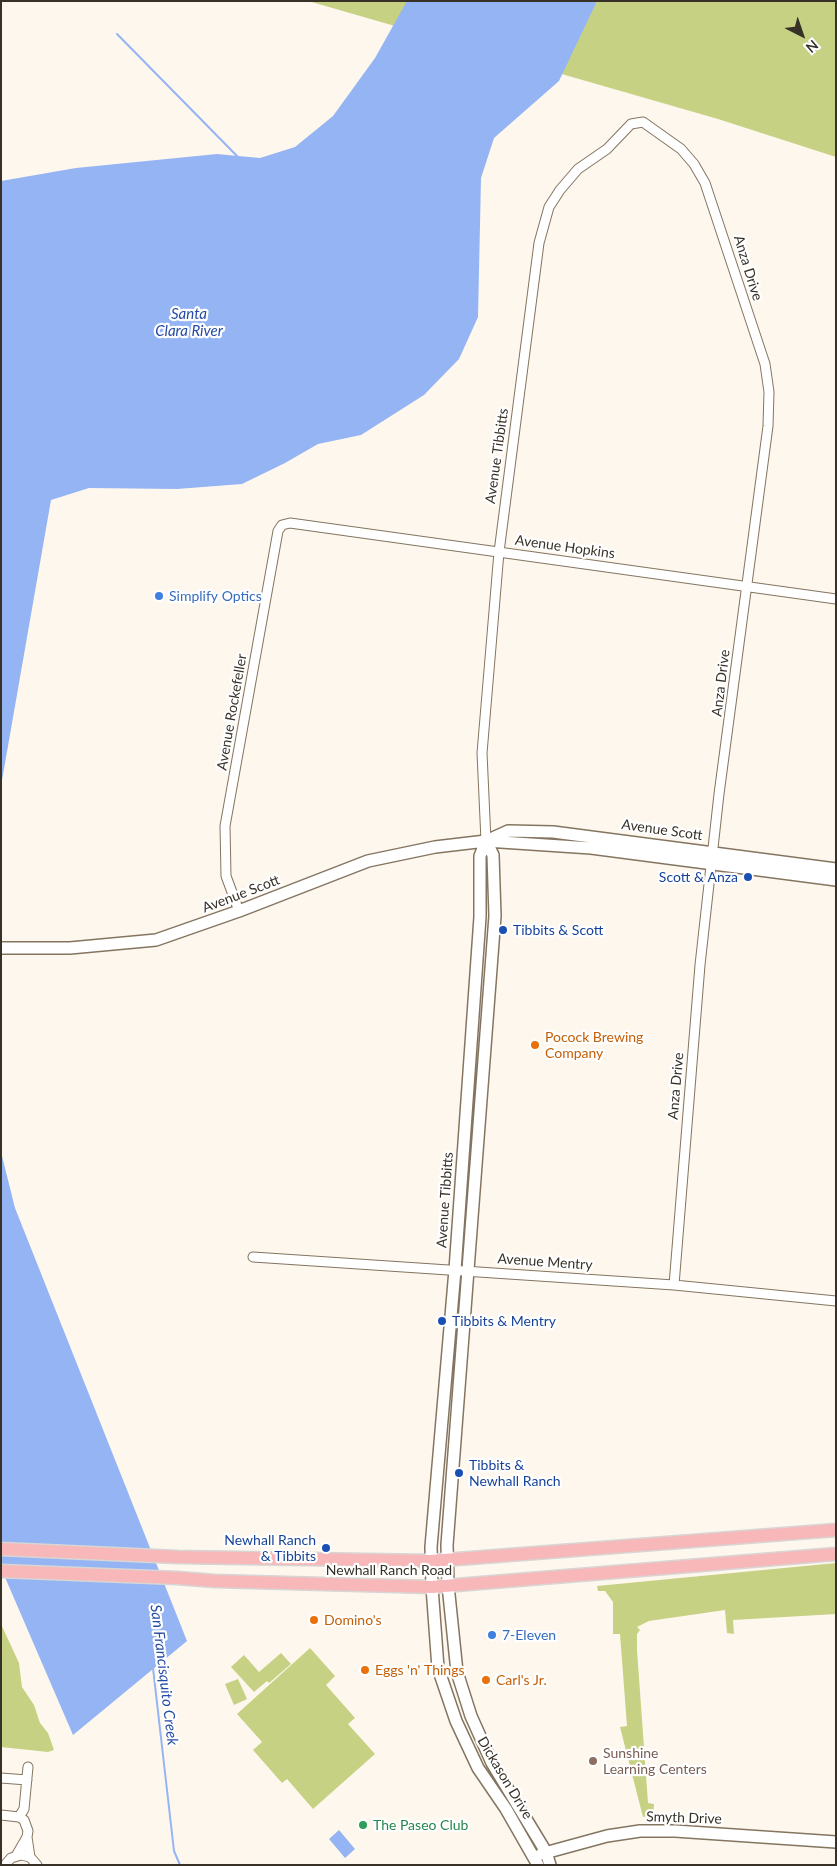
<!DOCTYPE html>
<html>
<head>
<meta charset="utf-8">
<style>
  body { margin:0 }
  #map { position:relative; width:837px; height:1866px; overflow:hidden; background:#fef7ee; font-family:Lato,sans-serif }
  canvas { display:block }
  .frame { position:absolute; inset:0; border:2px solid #373128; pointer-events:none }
  .north { position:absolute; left:777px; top:10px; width:50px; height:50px; -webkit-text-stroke:4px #fff; paint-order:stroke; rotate:139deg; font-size:14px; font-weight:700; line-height:20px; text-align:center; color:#373128 }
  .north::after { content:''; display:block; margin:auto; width:18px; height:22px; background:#373128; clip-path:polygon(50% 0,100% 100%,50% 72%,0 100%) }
</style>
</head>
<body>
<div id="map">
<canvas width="837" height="1866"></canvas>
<div class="frame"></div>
<div class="north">N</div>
</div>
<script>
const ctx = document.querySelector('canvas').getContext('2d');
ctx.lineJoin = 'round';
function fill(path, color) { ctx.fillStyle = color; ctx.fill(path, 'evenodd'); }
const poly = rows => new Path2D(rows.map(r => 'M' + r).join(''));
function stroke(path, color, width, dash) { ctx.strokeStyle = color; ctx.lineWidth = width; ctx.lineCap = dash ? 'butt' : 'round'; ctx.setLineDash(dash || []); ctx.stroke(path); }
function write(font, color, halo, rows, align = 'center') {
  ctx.font = font + ' Lato,sans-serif'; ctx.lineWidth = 4.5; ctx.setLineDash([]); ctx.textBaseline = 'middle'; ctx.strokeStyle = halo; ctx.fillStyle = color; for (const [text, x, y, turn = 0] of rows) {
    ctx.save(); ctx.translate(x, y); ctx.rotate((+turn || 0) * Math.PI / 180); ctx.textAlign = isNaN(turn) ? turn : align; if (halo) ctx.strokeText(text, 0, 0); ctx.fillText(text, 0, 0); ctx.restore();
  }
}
const green = poly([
  [308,1,836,1,836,157,718,119],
  [836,1563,836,1614,733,1620,734,1634,727,1633,725,1610,649,1621,637,1627,640,1630,637,1634,637,1650,648,1803,654,1804,653,1815,643,1817,620,1727,627,1726,620,1634,613,1634,613,1602,605,1591,598,1591,597,1586],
  [1,1624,19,1663,22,1687,34,1705,40,1723,48,1733,54,1750,48,1752,1,1747],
  [310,1648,335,1676,326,1685,355,1718,348,1724,375,1754,313,1809,287,1779,282,1783,253,1750,262,1742,237,1714],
  [281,1653,291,1664,269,1683,267,1681,254,1692,231,1667,244,1655,259,1672],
  [238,1679,247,1699,234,1705,225,1684]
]);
const water = poly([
  [407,1,597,1,559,81,494,138,481,178,478,317,459,359,424,395,361,435,318,444,285,463,242,484,177,489,89,488,51,500,1,786,1,181,76,168,217,154,260,158,295,147,333,116,375,58],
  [1,1152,15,1208,187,1641,73,1735,1,1568],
  [339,1830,355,1849,345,1858,329,1839]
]);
const stream = poly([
  [117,34,238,157],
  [153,1668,174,1851,180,1865]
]);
const street = poly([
  [486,841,482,753,499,552,539,243,549,207,560,190,578,169,607,149,631,124,643,122,681,149,694,164,705,183,765,364,769,392,768,426,719,794,700,965,674,1285],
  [239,911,226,876,225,826,278,531,282,525,290,523,836,599],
  [253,1257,674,1285,836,1301],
  [1,1778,27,1780],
  [1,1815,19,1817,24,1820,28,1831,27,1837],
  [19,1817,24,1809,28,1767],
  [16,1856,27,1837,30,1857],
  [5,1865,11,1858,21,1855,30,1857,37,1865]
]);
const secondary = poly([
  [486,841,480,856,480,917,455,1270,431,1547,432,1587,438,1668,456,1721,478,1768,506,1809,538,1865],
  [486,841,493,855,495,916,447,1545,448,1585,457,1672,471,1716,492,1763,546,1852,550,1865],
  [486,841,508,831,553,832,836,869],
  [1,948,70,948,156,940,239,911,368,861,435,847,486,841,591,848,836,880],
  [541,1854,607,1836,640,1831,675,1831,836,1842]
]);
const primary = poly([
  [1,1549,178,1557,431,1561,836,1530],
  [1,1571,177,1578,215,1581,432,1587,836,1554]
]);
const markers = [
  [159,596,5,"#3f7fe0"],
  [748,877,5,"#1a4fb4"],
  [503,930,5,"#1a4fb4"],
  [535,1045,5,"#e8710a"],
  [442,1321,5,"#1a4fb4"],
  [459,1473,5,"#1a4fb4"],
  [326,1548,5,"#1a4fb4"],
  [314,1620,5,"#e8710a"],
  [492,1635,5,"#3f7fe0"],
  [365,1670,5,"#e8710a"],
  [486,1680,5,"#e8710a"],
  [593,1761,5,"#8d6e63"],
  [363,1825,5,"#2e9e5b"]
];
const streetNames = [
  ["Anza Drive",748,268,73],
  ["Avenue Tibbitts",497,456,-82],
  ["Avenue Hopkins",565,547,8],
  ["Anza Drive",721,683,-83],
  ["Avenue Rockefeller",232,712,-80],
  ["Avenue Scott",662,830,8],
  ["Avenue Scott",241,894,-21],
  ["Anza Drive",676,1086,-85],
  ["Avenue Tibbitts",445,1200,-86],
  ["Avenue Mentry",545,1262,4],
  ["Newhall Ranch Road",389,1570],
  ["Dickason Drive",505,1778,59],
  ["Smyth Drive",684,1818,2]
];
const shopNames = [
  ["Simplify Optics",169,596],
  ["7-Eleven",502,1635]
];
const transitNames = [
  ["Scott & Anza",738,877,"right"],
  ["Tibbits & Scott",513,930],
  ["Tibbits & Mentry",452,1321],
  ["Tibbits &",469,1465],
  ["Newhall Ranch",469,1481],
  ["Newhall Ranch",316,1540,"right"],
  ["& Tibbits",316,1556,"right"]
];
const foodNames = [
  ["Pocock Brewing",545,1037],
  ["Company",545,1053],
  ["Domino's",324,1620],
  ["Eggs 'n' Things",375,1670],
  ["Carl's Jr.",496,1680]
];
const educationNames = [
  ["Sunshine",603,1753],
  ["Learning Centers",603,1769]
];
const leisureNames = [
  ["The Paseo Club",373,1825]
];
const waterNames = [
  ["Santa",189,314],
  ["Clara River",189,331],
  ["San Francisquito Creek",164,1675,83]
];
fill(green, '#c7d183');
fill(water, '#95b4f3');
stroke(stream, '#95b4f3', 2);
stroke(street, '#847560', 11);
stroke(secondary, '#847560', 14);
stroke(primary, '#d7d6d4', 15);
stroke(street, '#fff', 9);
stroke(secondary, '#fff', 11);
stroke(primary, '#f8b8b9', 12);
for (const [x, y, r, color] of markers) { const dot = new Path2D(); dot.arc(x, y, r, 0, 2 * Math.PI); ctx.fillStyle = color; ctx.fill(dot); stroke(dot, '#fff', 2); }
write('14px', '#373128', '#fff', streetNames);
write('14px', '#366cbe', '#fff', shopNames, 'left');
write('14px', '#164399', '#fff', transitNames, 'left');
write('14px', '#c56008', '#fff', foodNames, 'left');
write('14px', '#785e54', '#fff', educationNames, 'left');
write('14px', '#27864d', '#fff', leisureNames, 'left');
write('italic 15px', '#254ba5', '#fff', waterNames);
</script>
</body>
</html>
